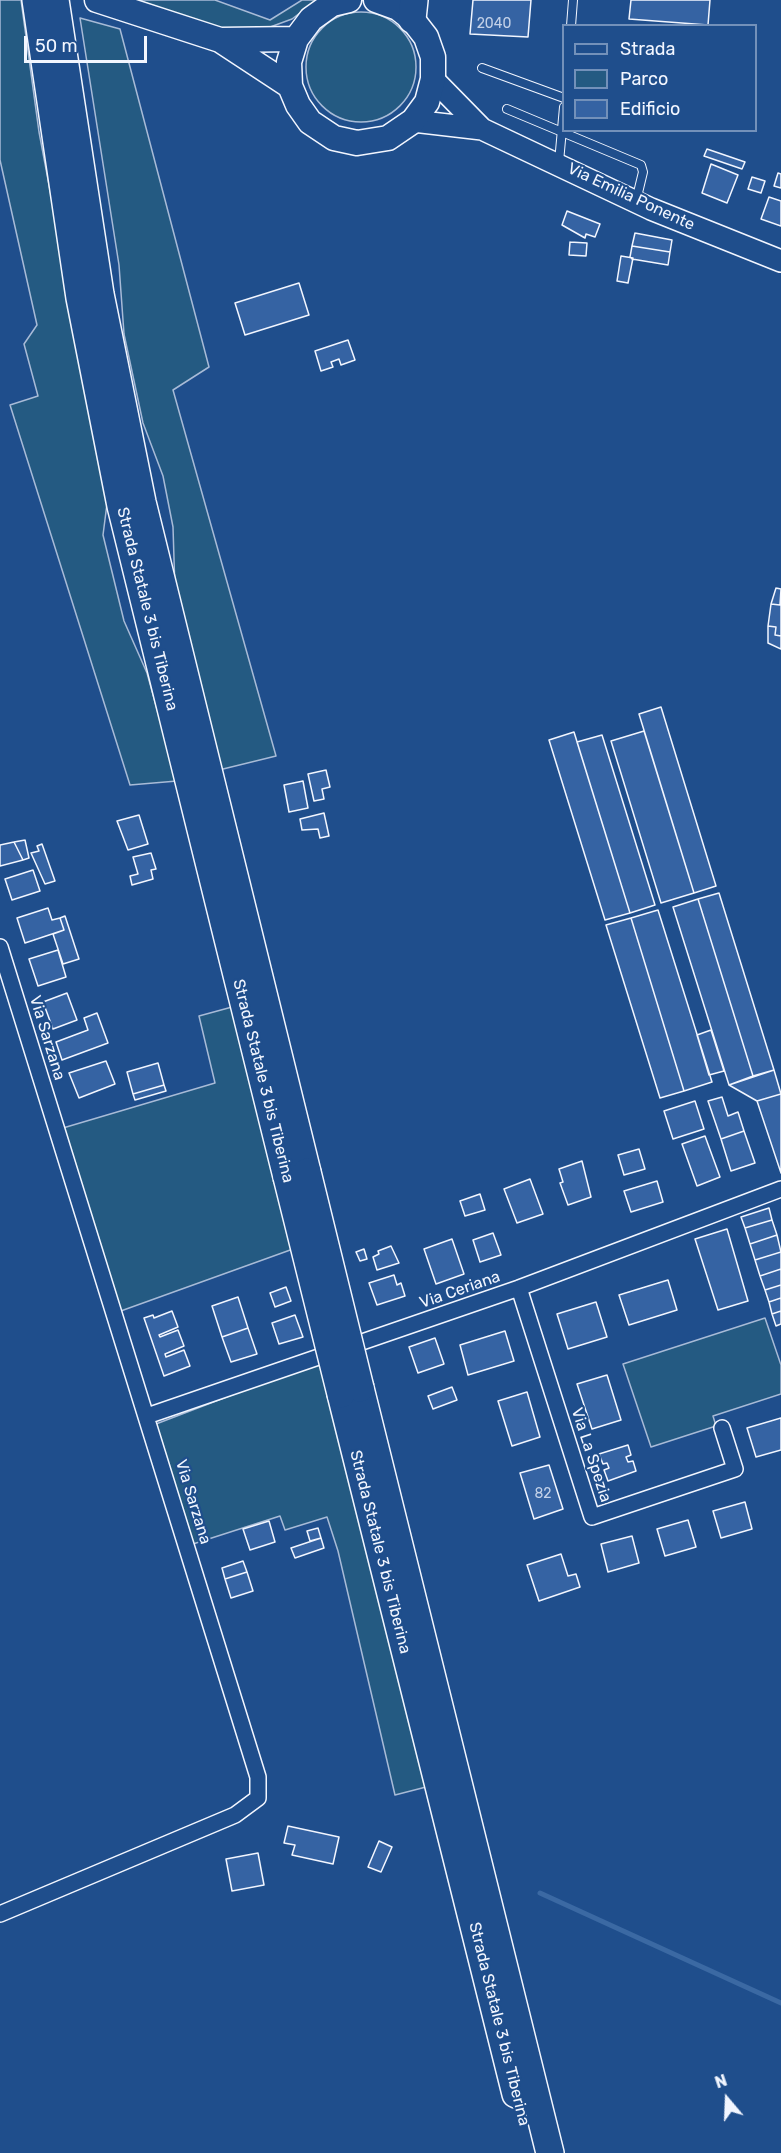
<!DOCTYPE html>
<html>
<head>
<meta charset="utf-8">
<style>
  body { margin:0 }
  #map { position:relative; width:781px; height:2153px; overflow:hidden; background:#1f4e8c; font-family:Rubik,sans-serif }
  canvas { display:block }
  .legend { position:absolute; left:562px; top:24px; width:195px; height:108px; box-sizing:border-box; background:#1f4e8c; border:2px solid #7391ba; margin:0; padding:8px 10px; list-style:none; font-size:18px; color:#f2f6ff }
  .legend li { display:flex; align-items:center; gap:12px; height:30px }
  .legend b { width:30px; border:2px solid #7391ba }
  .north { position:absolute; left:697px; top:2069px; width:60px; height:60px; -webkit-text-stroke:4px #1f4e8c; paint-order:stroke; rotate:341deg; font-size:16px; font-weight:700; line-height:24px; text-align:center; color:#f2f6ff }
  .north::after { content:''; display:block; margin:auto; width:21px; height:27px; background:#f2f6ff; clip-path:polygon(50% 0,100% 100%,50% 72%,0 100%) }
  .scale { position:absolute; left:24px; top:36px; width:123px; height:27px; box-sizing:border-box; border:3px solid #f2f6ff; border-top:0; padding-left:8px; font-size:18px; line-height:21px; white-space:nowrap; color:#f2f6ff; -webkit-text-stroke:4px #1f4e8c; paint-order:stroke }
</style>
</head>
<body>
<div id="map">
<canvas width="781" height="2153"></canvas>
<ul class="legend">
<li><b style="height:8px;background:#1f4e8c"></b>Strada</li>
<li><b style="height:16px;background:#245a82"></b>Parco</li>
<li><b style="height:16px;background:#3563a3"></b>Edificio</li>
</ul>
<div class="north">N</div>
<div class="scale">50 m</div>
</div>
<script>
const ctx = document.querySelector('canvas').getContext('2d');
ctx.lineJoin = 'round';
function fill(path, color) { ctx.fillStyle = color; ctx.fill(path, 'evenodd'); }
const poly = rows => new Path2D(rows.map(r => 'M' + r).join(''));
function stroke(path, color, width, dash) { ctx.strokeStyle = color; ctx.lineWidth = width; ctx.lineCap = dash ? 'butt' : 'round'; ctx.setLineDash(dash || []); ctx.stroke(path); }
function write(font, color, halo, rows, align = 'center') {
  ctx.font = font + ' Rubik,sans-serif'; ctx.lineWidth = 4.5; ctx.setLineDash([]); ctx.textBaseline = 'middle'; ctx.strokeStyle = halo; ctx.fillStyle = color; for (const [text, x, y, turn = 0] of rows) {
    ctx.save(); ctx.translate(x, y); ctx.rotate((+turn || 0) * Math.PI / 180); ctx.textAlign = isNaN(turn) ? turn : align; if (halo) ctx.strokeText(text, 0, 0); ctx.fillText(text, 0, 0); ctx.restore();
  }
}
const green = poly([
  [0,0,21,0,39,132,108,496,103,535,124,621,147,673,177,781,130,785,10,405,38,396,24,344,37,325,0,160,0,0],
  [138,0,215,0,270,20,302,0,317,0,292,19,262,30,223,31,138,0],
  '306 67a55 55 0 1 1 110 0a55 55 0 1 1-110 0Z',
  [80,18,120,29,209,367,173,390,276,756,219,770,175,591,173,527,163,476,143,423,124,334,119,265,80,18],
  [232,1007,293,1249,118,1312,63,1128,215,1083,199,1016,232,1007],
  [765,1318,781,1365,781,1394,713,1416,716,1426,651,1447,623,1364,765,1318],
  [321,1364,426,1787,395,1795,338,1551,327,1517,285,1530,280,1516,193,1544,156,1424,289,1373,321,1364]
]);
const stream = poly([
  [540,1893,781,2003]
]);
const building = poly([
  [473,0,531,0,528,37,470,34,473,0],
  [631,0,710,0,708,25,629,19,631,0],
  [707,149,745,162,742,169,704,156,707,149],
  [711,164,738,175,727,203,702,193,711,164],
  [778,173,781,174,781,188,774,186,778,173],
  [752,177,765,181,761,193,748,189,752,177],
  [769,197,781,201,781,226,761,219,769,197],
  [567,211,600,224,595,237,586,234,585,238,562,225,567,211],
  [635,233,672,240,670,252,632,246,635,233],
  [570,242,587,243,586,256,569,255,570,242],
  [632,246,670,252,668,265,632,259,630,257,632,246],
  [621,256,633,258,628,283,617,281,621,256],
  [299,283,309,315,245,335,235,303,299,283],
  [348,340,355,360,341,365,339,359,331,362,333,367,321,371,315,351,348,340],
  [776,588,781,589,780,605,771,604,776,588],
  [781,598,781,636,775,635,776,627,768,626,771,604,780,605,781,598],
  [768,626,776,627,775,635,781,636,781,649,768,643,768,626],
  [661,707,716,886,694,893,639,714,661,707],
  [644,731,694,893,661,903,611,741,644,731],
  [574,732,630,913,605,920,549,740,574,732],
  [602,735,655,905,630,913,577,742,602,735],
  [326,770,330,787,322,789,324,799,314,801,308,774,326,770],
  [303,781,308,808,289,812,284,785,303,781],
  [324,813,329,836,320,838,318,829,302,830,300,819,324,813],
  [139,815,148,844,128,850,117,821,139,815],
  [25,840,29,858,23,860,14,842,25,840],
  [14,842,23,860,0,866,0,845,14,842],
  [42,844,55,881,45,884,31,853,39,851,37,846,42,844],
  [151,853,156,869,151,870,153,879,132,885,130,876,138,874,133,857,151,853],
  [33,870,40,891,12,900,5,879,33,870],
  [719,893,774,1070,753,1076,698,899,719,893],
  [698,899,753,1076,729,1085,673,907,698,899],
  [48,908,52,920,60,918,64,930,25,943,17,918,48,908],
  [658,910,712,1082,684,1091,631,918,658,910],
  [65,916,79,959,63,964,53,934,64,930,60,918,65,916],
  [631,918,684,1091,660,1098,606,925,631,918],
  [58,950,66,977,38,986,29,959,58,950],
  [67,993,77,1020,53,1029,43,1002,67,993],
  [97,1013,108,1043,62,1060,56,1042,88,1030,84,1018,97,1013],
  [711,1030,724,1071,709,1075,697,1035,711,1030],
  [106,1061,115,1084,79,1098,69,1073,106,1061],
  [158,1063,164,1085,133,1094,127,1072,158,1063],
  [774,1070,781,1094,757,1101,729,1085,774,1070],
  [164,1085,166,1091,135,1100,133,1094,164,1085],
  [781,1094,781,1173,757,1101,781,1094],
  [722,1097,728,1116,738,1112,744,1131,721,1139,708,1101,722,1097],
  [695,1101,704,1129,673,1139,664,1111,695,1101],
  [744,1131,755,1163,731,1171,721,1139,744,1131],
  [705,1136,720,1177,697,1186,682,1144,705,1136],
  [639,1149,645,1169,624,1175,618,1155,639,1149],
  [582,1161,591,1197,568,1205,560,1183,563,1182,559,1169,582,1161],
  [530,1179,543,1214,517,1223,504,1189,530,1179],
  [657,1181,663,1202,631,1212,624,1191,657,1181],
  [480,1194,485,1210,465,1216,460,1201,480,1194],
  [769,1208,772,1220,745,1228,741,1217,769,1208],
  [772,1220,777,1235,750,1244,745,1228,772,1220],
  [727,1229,748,1301,718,1310,695,1239,727,1229],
  [493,1233,501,1255,480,1262,473,1240,493,1233],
  [777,1235,781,1252,755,1260,750,1244,777,1235],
  [452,1239,464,1274,436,1284,424,1249,452,1239],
  [391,1246,399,1263,377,1270,373,1257,379,1254,378,1251,391,1246],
  [364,1249,367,1259,360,1261,356,1252,364,1249],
  [781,1252,781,1269,760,1276,755,1260,781,1252],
  [781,1269,781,1285,765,1290,760,1276,781,1269],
  [394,1275,397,1285,401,1283,405,1296,377,1305,369,1283,394,1275],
  [668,1280,677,1310,629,1325,619,1295,668,1280],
  [781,1285,781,1298,769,1302,765,1290,781,1285],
  [286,1287,291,1301,275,1307,270,1293,286,1287],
  [238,1297,248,1328,222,1337,212,1306,238,1297],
  [781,1298,781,1311,772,1314,769,1302,781,1298],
  [596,1302,607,1337,568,1349,557,1314,596,1302],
  [172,1311,178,1327,159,1335,160,1337,178,1330,184,1346,165,1354,166,1357,184,1350,190,1366,164,1376,144,1318,153,1315,154,1318,172,1311],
  [781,1311,781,1324,776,1326,772,1314,781,1311],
  [295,1315,303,1337,279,1344,272,1323,295,1315],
  [248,1328,257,1354,231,1362,222,1337,248,1328],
  [505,1331,514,1361,468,1375,460,1345,505,1331],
  [435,1338,444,1364,418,1373,409,1347,435,1338],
  [607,1375,621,1420,592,1429,577,1384,607,1375],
  [452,1387,457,1400,433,1409,428,1396,452,1387],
  [527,1392,540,1437,512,1446,498,1401,527,1392],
  [781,1418,781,1450,756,1457,747,1428,781,1418],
  [628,1445,631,1455,626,1457,628,1462,633,1461,636,1471,608,1481,604,1470,609,1468,607,1463,603,1464,599,1454,628,1445],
  [549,1465,563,1509,534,1519,520,1473,549,1465],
  [745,1502,752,1529,721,1538,713,1511,745,1502],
  [688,1520,696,1547,665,1556,657,1529,688,1520],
  [269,1521,275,1542,250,1550,243,1529,269,1521],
  [318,1528,321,1538,310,1541,307,1531,318,1528],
  [632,1536,639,1563,608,1572,601,1544,632,1536],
  [321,1538,324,1548,295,1558,291,1548,321,1538],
  [561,1554,568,1576,576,1574,580,1587,539,1601,527,1565,561,1554],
  [243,1561,247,1572,225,1579,222,1568,243,1561],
  [247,1572,253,1591,231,1598,225,1579,247,1572],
  [288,1826,339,1837,333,1864,292,1855,295,1845,284,1843,288,1826],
  [379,1841,392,1847,381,1872,368,1867,379,1841],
  [258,1853,264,1885,232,1891,226,1859,258,1853]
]);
const lane = poly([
  [571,26,573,0],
  [482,68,564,98],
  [507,109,641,165,643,172,636,201],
  [559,162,564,107]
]);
const street = poly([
  [0,947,258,1777,258,1798,235,1815,0,1914],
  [519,1288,592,1517,735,1469,722,1428],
  [147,1416,519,1288,781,1189]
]);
const secondary = poly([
  [433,79,482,129],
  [413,121,482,129,651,209,781,261]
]);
const primary = poly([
  [97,0,220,40,290,86],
  [349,0,332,4,311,19,296,39,289,62,290,86,298,105,310,122,334,138,357,143,388,138,413,121,427,102,433,79,433,57,426,37,412,19,398,8,376,0],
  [220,40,296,39]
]);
const highway = poly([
  [36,0,80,298,121,506,287,1177],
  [55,0,100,294,142,502,307,1172],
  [412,19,414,0],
  [360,1388,550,2153],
  [341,1394,516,2094]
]);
const highwayBridge = poly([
  [307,1172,360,1388],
  [287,1177,341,1394]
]);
const numberNames = [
  ["2040",494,24],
  ["82",543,1494]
];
const streetNames = [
  ["Via Emilia Ponente",631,197,25],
  ["Strada Statale 3 bis Tiberina",147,609,76],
  ["Via Sarzana",47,1038,73],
  ["Strada Statale 3 bis Tiberina",263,1081,76],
  ["Via Ceriana",460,1290,-19],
  ["Via La Spezia",591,1455,72],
  ["Via Sarzana",193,1502,73],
  ["Strada Statale 3 bis Tiberina",380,1552,76],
  ["Strada Statale 3 bis Tiberina",499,2024,76]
];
fill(green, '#245a82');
stroke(green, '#a8bbd7', 1.5);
stroke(stream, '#3b69a3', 5);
fill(building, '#3563a3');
stroke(building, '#f2f6ff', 1.5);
stroke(lane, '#f2f6ff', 10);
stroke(street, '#f2f6ff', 18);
stroke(secondary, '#f2f6ff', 24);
stroke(primary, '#f2f6ff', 27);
stroke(highway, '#f2f6ff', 30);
stroke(lane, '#1f4e8c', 8);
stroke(street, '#1f4e8c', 15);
stroke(secondary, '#1f4e8c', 21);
stroke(primary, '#1f4e8c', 24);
stroke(highway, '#1f4e8c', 27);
stroke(highwayBridge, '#f2f6ff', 30, []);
stroke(highwayBridge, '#1f4e8c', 27);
write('14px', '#c3d1e8', null, numberNames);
write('16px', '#f2f6ff', '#1f4e8c', streetNames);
</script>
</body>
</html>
